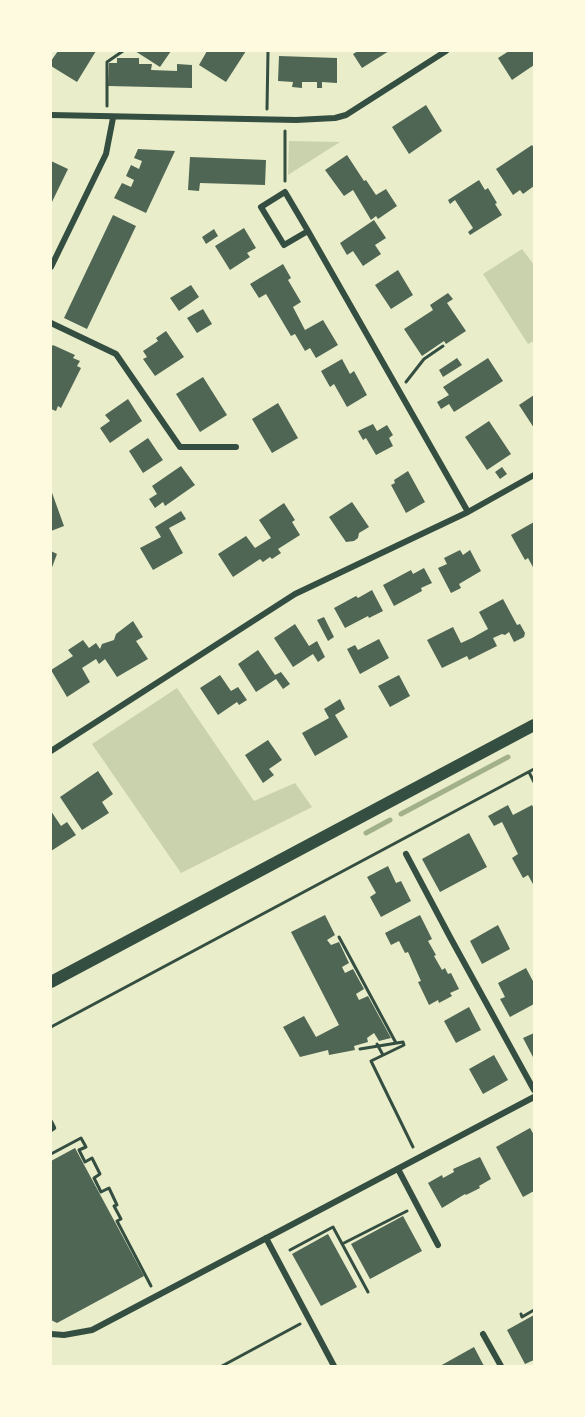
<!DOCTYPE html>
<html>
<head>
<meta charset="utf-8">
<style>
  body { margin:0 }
  #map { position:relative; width:585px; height:1417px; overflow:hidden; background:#e9edc9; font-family:"Archivo Narrow",sans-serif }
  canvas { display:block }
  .frame { position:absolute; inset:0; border:52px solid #fefae0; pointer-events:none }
</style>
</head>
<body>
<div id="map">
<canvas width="585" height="1417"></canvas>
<div class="frame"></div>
</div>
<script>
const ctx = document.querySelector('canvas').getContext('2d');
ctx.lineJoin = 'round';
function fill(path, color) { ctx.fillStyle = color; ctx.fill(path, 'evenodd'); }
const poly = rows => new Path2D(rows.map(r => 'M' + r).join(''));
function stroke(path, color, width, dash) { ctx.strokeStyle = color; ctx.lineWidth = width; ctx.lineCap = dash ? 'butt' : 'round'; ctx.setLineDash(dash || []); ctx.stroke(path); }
const green = poly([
  [289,141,340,142,288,175],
  [522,249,534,265,534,341,528,344,483,274],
  [177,688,254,801,295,783,312,807,181,873,92,744]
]);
const stream = poly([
  [401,814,508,757],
  [366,833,390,820]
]);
const building = poly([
  [58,51,96,51,77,82,51,66,51,61],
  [135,51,171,51,160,67],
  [207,51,246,51,226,82,199,65],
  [358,51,389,51,362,68,353,54],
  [509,51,534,51,534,65,512,80,498,58],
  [279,56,337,58,337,83,322,82,322,88,317,88,317,82,302,82,302,88,292,87,293,82,278,81],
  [117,58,139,58,139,64,152,64,151,70,177,71,177,64,192,65,192,88,108,86,109,63,117,63],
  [426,105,442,131,409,154,392,127],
  [532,145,534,148,534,186,523,194,520,190,513,195,496,169],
  [138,149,175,151,146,213,114,198,122,183,131,187,134,180,126,176,131,165,139,169,142,161,134,158],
  [347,155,364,181,366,180,376,195,386,189,397,206,378,219,376,216,371,220,353,190,344,196,325,170],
  [190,157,266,160,265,185,200,183,199,191,188,190],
  [51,161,68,169,51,204],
  [479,180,485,190,488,188,497,203,495,204,502,215,470,235,468,232,473,228,455,200,450,204,448,200],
  [113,215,136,226,87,329,64,318],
  [374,220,386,238,375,245,381,254,363,266,353,251,347,255,340,243],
  [244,228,256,248,247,253,250,257,230,270,215,246],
  [214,229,218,236,206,244,202,237],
  [283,264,291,278,288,280,301,302,293,307,305,330,323,320,338,345,316,358,310,348,305,351,295,334,291,336,266,294,259,298,250,284],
  [398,270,413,295,391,309,375,285],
  [191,285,199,297,179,311,170,298],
  [448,293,453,299,447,303,466,331,446,344,444,341,422,356,404,329,433,310,430,305],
  [203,309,212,324,197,333,187,318],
  [166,331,184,357,155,376,143,359,147,357,143,351,158,341,156,338],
  [53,345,75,355,73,358,80,361,77,366,81,368,61,408,58,406,56,411,51,409,51,347],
  [457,358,462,365,443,377,439,370],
  [488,358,503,381,454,412,449,404,441,409,437,402,449,395,443,387],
  [342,359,350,374,354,371,367,395,347,407,334,384,330,387,321,371],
  [203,377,227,415,200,432,176,394],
  [534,395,534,428,519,405],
  [128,399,142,421,110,443,100,428,110,421,105,415],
  [278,403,298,438,272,453,252,419],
  [489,421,511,454,487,470,465,437],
  [373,424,377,431,387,425,393,435,389,438,393,446,376,455,366,438,363,440,358,431],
  [148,438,163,460,143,473,129,451],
  [181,466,195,485,165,506,163,502,155,508,149,499,157,494,152,486],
  [502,467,507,474,500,479,495,472],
  [408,471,425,502,406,513,391,485,395,483,394,480],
  [51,490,64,526,51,531],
  [352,502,369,527,359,533,358,538,354,541,346,542,329,517],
  [284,503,295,520,292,522,300,535,278,549,281,553,272,559,270,557,263,562,260,559,233,577,218,554,246,536,255,548,271,538,259,520],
  [181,511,186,519,169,528,183,553,153,570,140,548,161,537,155,527],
  [534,522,534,569,528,558,525,560,511,535],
  [460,550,463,555,470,550,481,571,459,584,461,588,451,593,438,568,447,564,444,558],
  [51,551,57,554,51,570],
  [424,568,432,583,421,588,422,591,394,606,383,585,411,570,413,574],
  [372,590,383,611,369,618,368,616,345,628,334,608,356,596,358,598],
  [503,599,517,625,520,624,525,633,524,637,514,642,509,632,505,635,502,634,493,638,497,646,469,660,467,656,442,668,427,640,453,627,461,643,472,638,488,629,479,612],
  [324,617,334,637,328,641,317,620],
  [133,621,143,637,136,641,148,659,117,677,105,659,99,664,96,659,82,668,90,682,67,697,51,670,73,656,68,650,83,640,89,648,96,643,100,649,102,644,114,640,116,634],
  [295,624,309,646,317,641,325,657,318,662,313,654,293,667,274,638],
  [379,639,389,658,360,674,347,649,355,645,358,650],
  [258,650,275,675,281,672,290,684,283,689,276,679,256,692,238,664],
  [220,675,231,691,238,687,247,700,239,705,237,702,218,715,200,688],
  [399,675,410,696,390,707,378,686],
  [340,699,345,709,335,715,348,737,315,756,302,733,329,718,324,709],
  [268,740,282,760,269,769,274,775,263,783,245,755],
  [98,771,113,794,102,802,109,813,82,830,60,797],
  [508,805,513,815,532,805,534,809,534,886,528,875,523,878,512,858,518,854,502,822,494,826,488,816],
  [51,811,61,826,67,822,76,835,51,851],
  [469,833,487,867,440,892,422,859],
  [388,866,396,883,401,881,411,901,381,917,370,897,376,893,367,877],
  [325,915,335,935,327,940,331,945,339,942,349,963,342,967,345,973,353,969,364,989,356,994,359,1000,368,996,391,1038,379,1041,374,1033,367,1038,368,1042,354,1046,355,1050,329,1055,328,1050,300,1057,283,1027,304,1016,316,1037,339,1025,291,932],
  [420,915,432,939,428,941,436,955,434,956,442,970,445,968,448,974,451,973,459,989,450,993,452,996,439,1003,438,1000,429,1005,418,982,421,981,408,952,405,953,399,941,391,945,385,933],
  [498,925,510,949,482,964,470,941],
  [526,968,534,983,534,1004,510,1017,500,999,505,997,498,983],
  [469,1007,481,1030,456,1043,444,1021],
  [534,1033,534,1059,523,1038],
  [494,1055,508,1080,483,1094,469,1069],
  [530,1128,534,1135,534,1191,523,1197,496,1147],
  [75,1148,144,1276,57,1323,51,1320,51,1161],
  [480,1157,491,1179,479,1186,480,1188,466,1195,465,1194,442,1208,428,1183,442,1175,443,1178,454,1172,453,1169],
  [403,1216,422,1251,370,1279,351,1244],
  [328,1234,357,1287,321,1306,292,1254],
  [534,1315,534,1360,525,1364,507,1330],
  [474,1347,484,1366,440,1366]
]);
const path = poly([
  [107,106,107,62,123,51],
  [267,109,268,51],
  [285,181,285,131],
  [406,382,424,359,443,346],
  [529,772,534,782],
  [339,937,396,1043],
  [51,1027,534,769],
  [377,1044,383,1055],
  [360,1049,403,1042,404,1045,371,1061,413,1147],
  [51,1154,81,1138,86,1147,79,1150,85,1162,92,1158,100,1174,94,1178,101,1192,109,1188,117,1205,114,1206,121,1219,117,1221,151,1286],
  [342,1244,407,1211],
  [290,1250,333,1227,368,1292],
  [521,1314,522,1317,534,1310],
  [222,1366,300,1324]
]);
const service = poly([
  [51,1122,54,1128,51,1130]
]);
const minor = poly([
  [51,115,296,120,335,118,346,115,446,51],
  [308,231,284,245,261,207,285,192,308,231,468,512],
  [51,267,106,154,113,118],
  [51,323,116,354,180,447,236,447],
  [51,751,295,594,468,512,534,475],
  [406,854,450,937,534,1090],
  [398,1169,438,1245],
  [266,1238,334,1366],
  [51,1334,64,1335,92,1330,534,1097],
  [483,1334,501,1366]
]);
const secondary = poly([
  [51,982,534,725]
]);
fill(green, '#cad2ad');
stroke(stream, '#a3b18a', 5);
fill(building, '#4f6655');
stroke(path, '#344e41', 3);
stroke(service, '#344e41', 4.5);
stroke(minor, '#344e41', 6);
stroke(secondary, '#344e41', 12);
</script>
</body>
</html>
